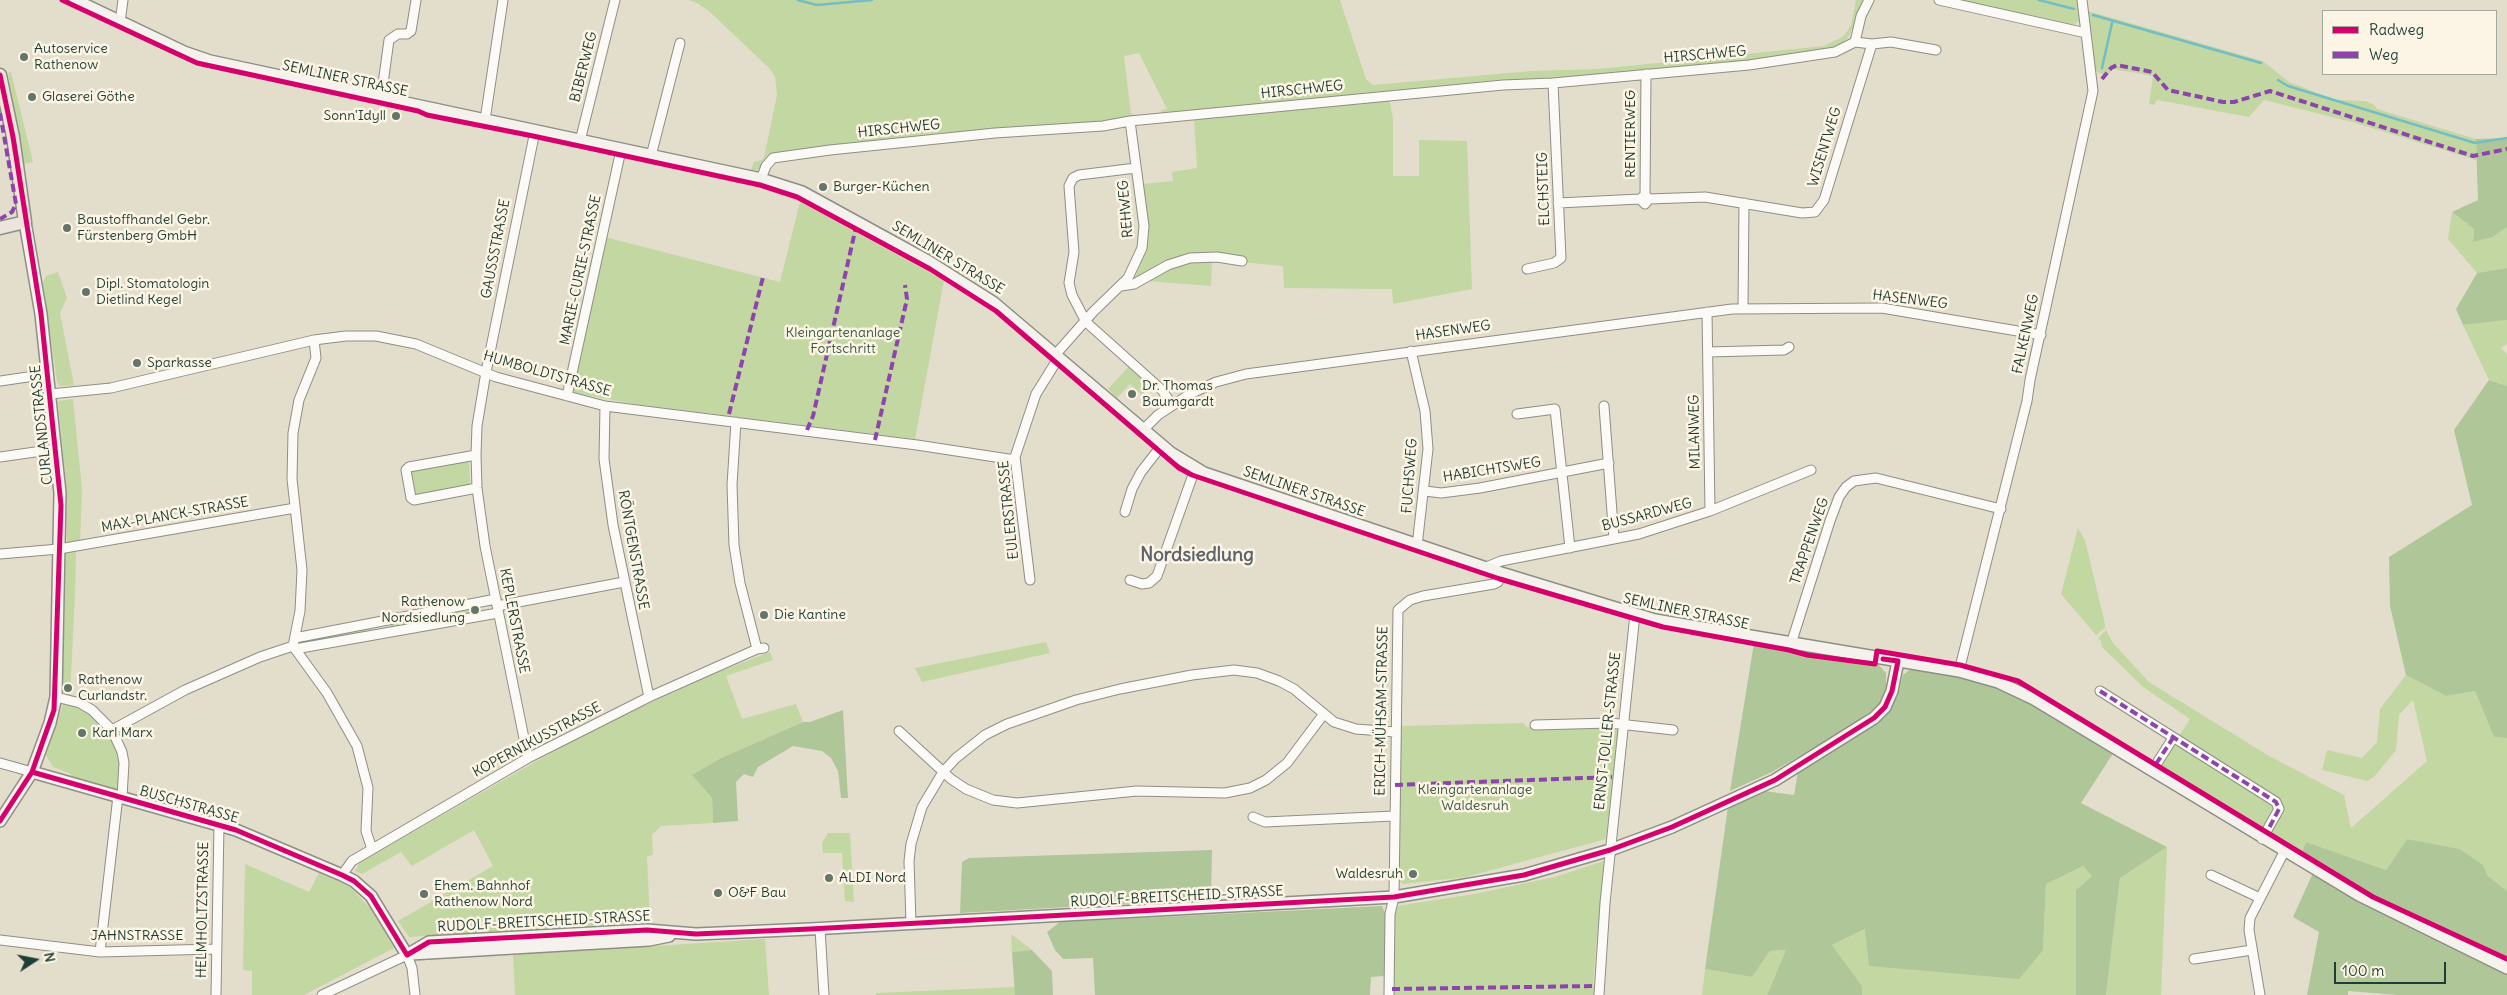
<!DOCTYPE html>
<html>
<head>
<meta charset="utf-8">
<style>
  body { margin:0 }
  #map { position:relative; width:2507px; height:995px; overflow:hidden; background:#e3decc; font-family:Delius,sans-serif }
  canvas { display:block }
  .legend { position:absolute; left:2322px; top:10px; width:175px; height:65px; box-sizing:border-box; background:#fcf5e5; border:1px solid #a4ab9e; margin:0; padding:6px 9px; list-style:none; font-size:15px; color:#1f3d34 }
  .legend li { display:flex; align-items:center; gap:10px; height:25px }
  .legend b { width:25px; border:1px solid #a4ab9e }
  .north { position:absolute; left:10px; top:935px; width:50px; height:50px; -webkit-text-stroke:4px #fcf5e5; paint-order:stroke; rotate:79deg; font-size:14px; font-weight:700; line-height:20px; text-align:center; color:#1f3d34 }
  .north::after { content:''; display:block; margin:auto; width:18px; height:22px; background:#1f3d34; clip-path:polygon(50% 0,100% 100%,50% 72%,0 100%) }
  .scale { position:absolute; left:2334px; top:962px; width:112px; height:22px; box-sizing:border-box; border:2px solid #1f3d34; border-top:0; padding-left:6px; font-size:15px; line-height:18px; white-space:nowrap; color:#1f3d34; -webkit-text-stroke:4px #fcf5e5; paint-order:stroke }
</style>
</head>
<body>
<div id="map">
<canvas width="2507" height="995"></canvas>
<ul class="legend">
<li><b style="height:6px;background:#d6006c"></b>Radweg</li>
<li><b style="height:6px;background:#8e44ad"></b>Weg</li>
</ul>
<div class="north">N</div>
<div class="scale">100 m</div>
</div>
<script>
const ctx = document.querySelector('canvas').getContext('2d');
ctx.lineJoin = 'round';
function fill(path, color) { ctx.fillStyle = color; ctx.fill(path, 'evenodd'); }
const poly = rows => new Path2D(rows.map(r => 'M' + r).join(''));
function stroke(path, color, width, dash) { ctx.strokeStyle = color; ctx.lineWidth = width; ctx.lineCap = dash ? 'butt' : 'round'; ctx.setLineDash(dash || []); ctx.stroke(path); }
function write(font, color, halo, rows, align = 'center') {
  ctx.font = font + ' Delius,sans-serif'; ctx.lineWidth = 5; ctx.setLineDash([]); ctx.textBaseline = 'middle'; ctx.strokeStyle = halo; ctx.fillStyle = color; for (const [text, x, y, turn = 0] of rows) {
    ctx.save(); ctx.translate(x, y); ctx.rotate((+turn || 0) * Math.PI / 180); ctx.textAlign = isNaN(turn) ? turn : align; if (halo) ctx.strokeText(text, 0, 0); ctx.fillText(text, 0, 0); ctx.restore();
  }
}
const green = poly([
  [688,0,1340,0,1366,79,1373,85,1531,71,1598,69,1824,46,1844,36,1851,25,1856,0,1865,0,1848,38,1837,47,1827,51,1754,61,1599,76,1496,80,1163,116,1161,110,1167,109,1139,53,1124,56,1131,114,1134,114,1134,117,1077,126,937,133,790,150,767,156,757,171,751,170,754,162,762,160,764,157,777,95,775,77,770,69,710,12,697,3],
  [1956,0,2079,0,2081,20,2071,26],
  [2088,11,2263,61,2289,82,2336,100,2365,101,2373,104,2377,109,2476,139,2476,160,2352,122,2264,100,2249,117,2157,100,2154,105,2149,104,2153,76,2113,69,2107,76,2095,71],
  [11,72,33,162,24,164,8,73],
  [1389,99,1393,118,1393,176,1419,176,1419,140,1467,141,1472,289,1393,304,1392,289,1284,288,1283,266,1251,263,1212,262,1211,286,1134,280,1147,248,1149,224,1143,184,1173,181,1172,172,1197,168,1194,119],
  [800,202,944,280,915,439,634,404,576,393,573,391,605,237,780,282],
  [2452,212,2474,229,2473,242,2493,237,2507,227,2507,268,2477,273,2448,239],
  [58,272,67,298,60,313,74,385,60,386,57,382,43,283,46,276],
  [2507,320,2507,344,2501,348,2507,354,2507,386,2489,380,2463,325],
  [1130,365,1151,384,1142,395,1130,384,1117,398,1108,389],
  [73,399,82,489,80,543,67,544,66,483,58,401],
  [469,461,470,485,416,495,411,471],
  [2078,528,2085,540,2105,624,2105,628,2096,635,2061,594],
  [76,550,75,595,70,696,64,693,63,677,66,552],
  [472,609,473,613,390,629,389,624],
  [371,627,372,632,305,643,305,640],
  [2106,630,2113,643,2149,682,2269,756,2344,795,2351,828,2427,761,2413,700,2399,715,2396,750,2374,777,2367,781,2322,770,2327,750,2362,758,2377,742,2380,709,2406,675,2446,696,2475,691,2494,737,2507,738,2507,891,2488,876,2483,865,2460,849,2407,839,2386,870,2306,842,2300,857,2157,770,2190,719,2143,687,2102,647,2101,641,2098,638],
  [1046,642,1050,653,922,682,915,668],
  [770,652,773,660,726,676,742,719,796,704,803,722,721,758,692,775,712,798,713,823,661,826,652,835,653,854,647,857,650,922,409,937,398,921,493,866,474,830,412,866,401,852,362,874,355,871,359,863,582,735,705,677],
  [67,702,92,713,107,727,120,752,121,787,117,791,70,778,71,774,53,767,46,755,63,704],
  [1524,723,1526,727,1619,725,1606,839,1466,877,1403,884,1397,880,1399,726],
  [828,833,850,833,854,902,845,901,842,853,823,853,822,843],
  [2167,847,2161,995,2106,995,2120,878],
  [1604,861,1593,984,1596,988,1596,995,1392,995,1394,913,1397,906,1474,894,1555,877],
  [245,864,309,892,319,873,350,887,371,909,394,948,304,995,252,995,252,971,243,970],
  [2083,866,2092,876,2076,890,2076,995,1862,995,1862,986,1832,945,1865,929,2043,950,2046,884],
  [1011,934,1032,950,1012,952],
  [765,939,769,995,515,995,513,955],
  [1786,950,1767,995,1702,995,1705,969,1752,977,1770,951],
  [1015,987,1015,995,876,995,876,993]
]);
const forest = poly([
  [2507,138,2507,227,2493,237,2473,242,2474,229,2452,212,2478,200,2476,139],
  [2507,268,2507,320,2463,325,2456,309,2477,273],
  [2489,380,2507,386,2507,738,2494,737,2475,691,2446,696,2406,675,2390,606,2389,557,2472,505,2454,430],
  [1754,643,1876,662,1886,673,1886,690,1881,703,1849,728,1772,772,1730,791],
  [1912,668,1961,676,2013,693,2114,752,2081,803,2167,847,2120,878,2106,995,2076,995,2076,890,2092,876,2083,866,2046,884,2043,950,2019,979,1869,966,1865,929,1832,945,1862,986,1862,995,1767,995,1786,950,1770,951,1752,977,1705,969,1728,807,1764,791,1794,795,1798,772,1877,723,1890,710,1898,695,1903,675],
  [843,710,848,798,841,798,838,771,831,758,822,751,793,746,758,767,753,777,744,774,736,782,738,821,713,823,712,798,692,775,721,758,803,722,810,722],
  [2407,839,2460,849,2483,865,2488,876,2507,891,2507,963,2411,919,2300,857,2306,842,2386,870],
  [1212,850,1211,899,960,913,962,862,969,858],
  [2313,873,2410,926,2507,972,2507,995,2397,995,2348,991,2348,995,2307,995,2319,932,2293,917],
  [1382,906,1386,915,1386,965,1384,976,1371,977,1370,995,1095,995,1093,958,1063,959,1055,950,1047,932,1060,922],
  [1032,950,1052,971,1053,995,1015,995,1012,952]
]);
const stream = poly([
  [798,0,817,5,872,0],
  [2039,0,2074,9],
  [2093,15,2261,63],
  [2102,68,2112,23],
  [2278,80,2288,86,2475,143,2507,138]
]);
const street = poly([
  [1939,0,2086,33],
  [120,22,123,0],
  [1855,42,1872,44,1891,42,1936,50],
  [381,98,389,40,398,34,407,34,411,31,416,0],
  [485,120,503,0],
  [580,141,615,0],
  [651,156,680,43],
  [1136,168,1079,175,1073,178,1069,186,1074,252,1069,283,1072,295,1086,322,1162,390,1172,405],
  [761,179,766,166,773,158,830,150,995,133,1103,126,1130,121,1503,85,1553,83,1749,65,1835,52,1855,42,1861,16,1869,0],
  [1645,195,1646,74],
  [1649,199,1645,195,1640,199,1645,204,1649,199,1705,197,1802,213,1815,212,1824,200,1872,44],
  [1558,203,1640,199],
  [1527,269,1554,263,1561,258,1553,83],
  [1121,286,1134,284,1168,265,1190,258,1217,257,1242,261],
  [1743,309,1744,203],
  [1707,312,1710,511],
  [314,340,316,358,299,400,293,433,292,479,302,570,300,611,293,646,327,693,357,746,368,788,366,831,372,849],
  [1411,351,1425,411,1428,449,1417,546],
  [1708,352,1784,350,1789,347],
  [1056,354,1093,312,1128,278,1142,248,1144,226,1130,121],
  [0,381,48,374],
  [50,394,111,388,314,340,346,336,376,336,416,344,496,377,605,406,917,445,1015,460],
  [567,396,621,150],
  [605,406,604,459,613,525,649,697],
  [1604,406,1614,539],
  [1517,414,1555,409,1570,548],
  [736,422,732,485,734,545,740,583,757,649],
  [1143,430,1158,415,1190,394,1216,382,1246,374,1732,309,1882,308,2041,335],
  [476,455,409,467,406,470,411,498,414,500,477,488],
  [0,457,56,449],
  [1425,491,1441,493,1480,488,1609,463],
  [1125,512,1132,489,1141,472,1162,445],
  [0,554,59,549,295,508],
  [1484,568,1501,561,1639,534,1710,511,1811,470],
  [1030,580,1015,457,1036,394,1059,357],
  [1130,580,1142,584,1149,583,1157,576,1195,469],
  [497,606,624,582],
  [295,638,496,599],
  [1791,644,1830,521,1839,497,1846,487,1854,481,1876,478,2001,509],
  [295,649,498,613],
  [1959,671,2027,401,2030,380,2093,91,2082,0],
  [2100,691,2276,802,2279,809,2262,839],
  [56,697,80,703,92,710,112,730,122,752,124,763,122,797],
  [1535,725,1610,723,1673,730],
  [112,730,185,690,260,657,293,646],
  [899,731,951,779,966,789,993,800,1017,803,1137,791,1225,793,1250,788,1266,780,1287,763,1323,715],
  [528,758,485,546,477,488,476,455,477,426,486,372,535,131],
  [0,763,32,772],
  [2152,771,2173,738],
  [1253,817,1265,822,1394,816],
  [342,875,352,861,528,758,649,697,757,649,764,648],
  [2211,875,2260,898],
  [911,923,909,861,911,844,922,807,943,772,956,758,985,735,1007,724,1076,700,1120,689,1192,675,1234,670,1257,673,1279,681,1294,689,1334,722,1356,729,1395,732],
  [820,929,824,995],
  [0,940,100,952,215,949],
  [100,952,118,796],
  [2194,959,2252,950],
  [216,995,219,825],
  [322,995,407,955,412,968,415,995],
  [1389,995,1390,914,1394,897,1398,610,1410,600,1423,596,1494,584,1498,582,1501,573],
  [1599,995,1605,903,1635,614],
  [2260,995,2249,930,2250,918,2284,852]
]);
const secondary = poly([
  [75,0,184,52,210,61,761,179,802,192,926,260,994,303,1171,453,1204,473,1501,573,1655,620,1959,671,1998,682,2034,699,2359,895,2507,968],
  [32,772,236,830,342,875,354,881,371,896,407,955],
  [0,821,32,772,50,723,56,697,60,493,41,314,25,222],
  [411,954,649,940,669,936],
  [407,955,429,942,447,941,647,930,696,934,810,929,1394,897,1524,875,1610,850,1672,827,1775,780,1874,718,1885,707,1892,691,1898,661]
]);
const primary = poly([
  [0,75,13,137,25,222,0,228]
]);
const quiet = poly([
  [2102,79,2111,68,2117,65,2152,72,2168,90,2223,102,2234,102,2270,91,2473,156,2507,149],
  [0,113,16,204,12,212,0,219],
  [729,414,763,277],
  [807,430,813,416,856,227],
  [875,440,907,299,905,285],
  [2100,691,2276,802,2279,809,2267,832],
  [2156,764,2173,738],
  [1395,785,1612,777],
  [1392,989,1593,986]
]);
const cycleway = poly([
  [62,0,197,63,418,111,427,115,533,136,760,185,797,197,930,269,996,311,1179,468,1192,475,1500,579,1663,627,1789,650,1807,655,1875,664,1877,651,1960,665,2018,681,2373,897,2507,959],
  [0,75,13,137,41,314,61,505,54,710,32,772,0,821],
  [32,772,236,830,342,875,354,881,371,896,407,955,429,942,447,941,647,930,696,934,810,929,1394,897,1524,875,1610,850,1672,827,1775,780,1874,718,1885,707,1892,691,1898,661,1883,659]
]);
const markers = [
  [24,57,5,"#647569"],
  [32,97,5,"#647569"],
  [396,116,5,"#647569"],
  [823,187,5,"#647569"],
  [67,228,5,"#647569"],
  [86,292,5,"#647569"],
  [137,363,5,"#647569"],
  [1132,394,5,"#647569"],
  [475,610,5,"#647569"],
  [764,615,5,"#647569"],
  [68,688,5,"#647569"],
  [82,733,5,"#647569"],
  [1413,874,5,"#647569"],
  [829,878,5,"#647569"],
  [718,893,5,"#647569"],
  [424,894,5,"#647569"]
];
const poiNames = [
  ["Autoservice",34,49],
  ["Rathenow",34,65],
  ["Glaserei Göthe",42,97],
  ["Sonn'Idyll",386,116,"right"],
  ["Burger-Küchen",833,187],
  ["Baustoffhandel Gebr.",77,220],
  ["Fürstenberg GmbH",77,236],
  ["Dipl. Stomatologin",96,284],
  ["Dietlind Kegel",96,300],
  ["Sparkasse",147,363],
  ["Dr. Thomas",1142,386],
  ["Baumgardt",1142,402],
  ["Rathenow",465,602,"right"],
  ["Nordsiedlung",465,618,"right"],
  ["Die Kantine",774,615],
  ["Rathenow",78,680],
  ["Curlandstr.",78,696],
  ["Karl Marx",92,733],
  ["Waldesruh",1403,874,"right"],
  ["ALDI Nord",839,878],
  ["Ehem. Bahnhof",434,886],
  ["Rathenow Nord",434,902],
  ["O&F Bau",728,893]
];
const streetNames = [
  ["HIRSCHWEG",1705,55,-5],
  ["BIBERWEG",584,67,-76],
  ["SEMLINER STRASSE",345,79,12],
  ["HIRSCHWEG",1302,90,-6],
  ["HIRSCHWEG",899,129,-6],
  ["RENTIERWEG",1631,134,-90],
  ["WISENTWEG",1825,147,-73],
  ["ELCHSTEIG",1544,189,-92],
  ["REHWEG",1126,209,-95],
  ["GAUSSSTRASSE",496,249,-79],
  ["SEMLINER STRASSE",948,258,31],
  ["MARIE-CURIE-STRASSE",581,270,-78],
  ["HASENWEG",1910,300,7],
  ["HASENWEG",1453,331,-8],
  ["FALKENWEG",2026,334,-78],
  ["HUMBOLDTSTRASSE",547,374,16],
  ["CURLANDSTRASSE",42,425,-96],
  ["MILANWEG",1695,432,-91],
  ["HABICHTSWEG",1492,470,-9],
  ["FUCHSWEG",1410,476,-86],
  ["SEMLINER STRASSE",1304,492,19],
  ["EULERSTRASSE",1009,510,-96],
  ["MAX-PLANCK-STRASSE",175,515,-10],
  ["BUSSARDWEG",1647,515,-15],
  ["TRAPPENWEG",1810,541,-71],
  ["RÖNTGENSTRASSE",633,550,80],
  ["SEMLINER STRASSE",1686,612,12],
  ["KEPLERSTRASSE",514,621,79],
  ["ERICH-MÜHSAM-STRASSE",1382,711,-89],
  ["ERNST-TOLLER-STRASSE",1608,731,-84],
  ["KOPERNIKUSSTRASSE",537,740,-28],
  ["BUSCHSTRASSE",189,805,16],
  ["RUDOLF-BREITSCHEID-STRASSE",1177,897,-3],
  ["HELMHOLTZSTRASSE",203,910,-89],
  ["RUDOLF-BREITSCHEID-STRASSE",544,922,-3],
  ["JAHNSTRASSE",137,936]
];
const parkNames = [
  ["Kleingartenanlage",843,333],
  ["Fortschritt",843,349],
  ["Kleingartenanlage",1475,790],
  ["Waldesruh",1475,806]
];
const districtNames = [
  ["Nordsiedlung",1197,556]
];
fill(green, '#c2d7a1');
fill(forest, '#afc798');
stroke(stream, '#73bdc4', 2.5);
stroke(street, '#8d8f84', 11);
stroke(secondary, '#8d8f84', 14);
stroke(primary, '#8d8f84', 15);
stroke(street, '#fbfaf7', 9);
stroke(secondary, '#f5f2ed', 11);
stroke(primary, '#ede5dc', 12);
stroke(quiet, '#8e44ad', 4, [8, 4]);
stroke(cycleway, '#d6006c', 5);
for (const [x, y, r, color] of markers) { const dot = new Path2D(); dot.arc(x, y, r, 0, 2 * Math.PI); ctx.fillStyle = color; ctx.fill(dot); stroke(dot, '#fcf5e5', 2); }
write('14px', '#1f3d34', '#fcf5e5', poiNames, 'left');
write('14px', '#1f3d34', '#fcf5e5', streetNames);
write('14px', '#3a5b43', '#fcf5e5', parkNames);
write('bold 19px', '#5d646c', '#fcf5e5', districtNames);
</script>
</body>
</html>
